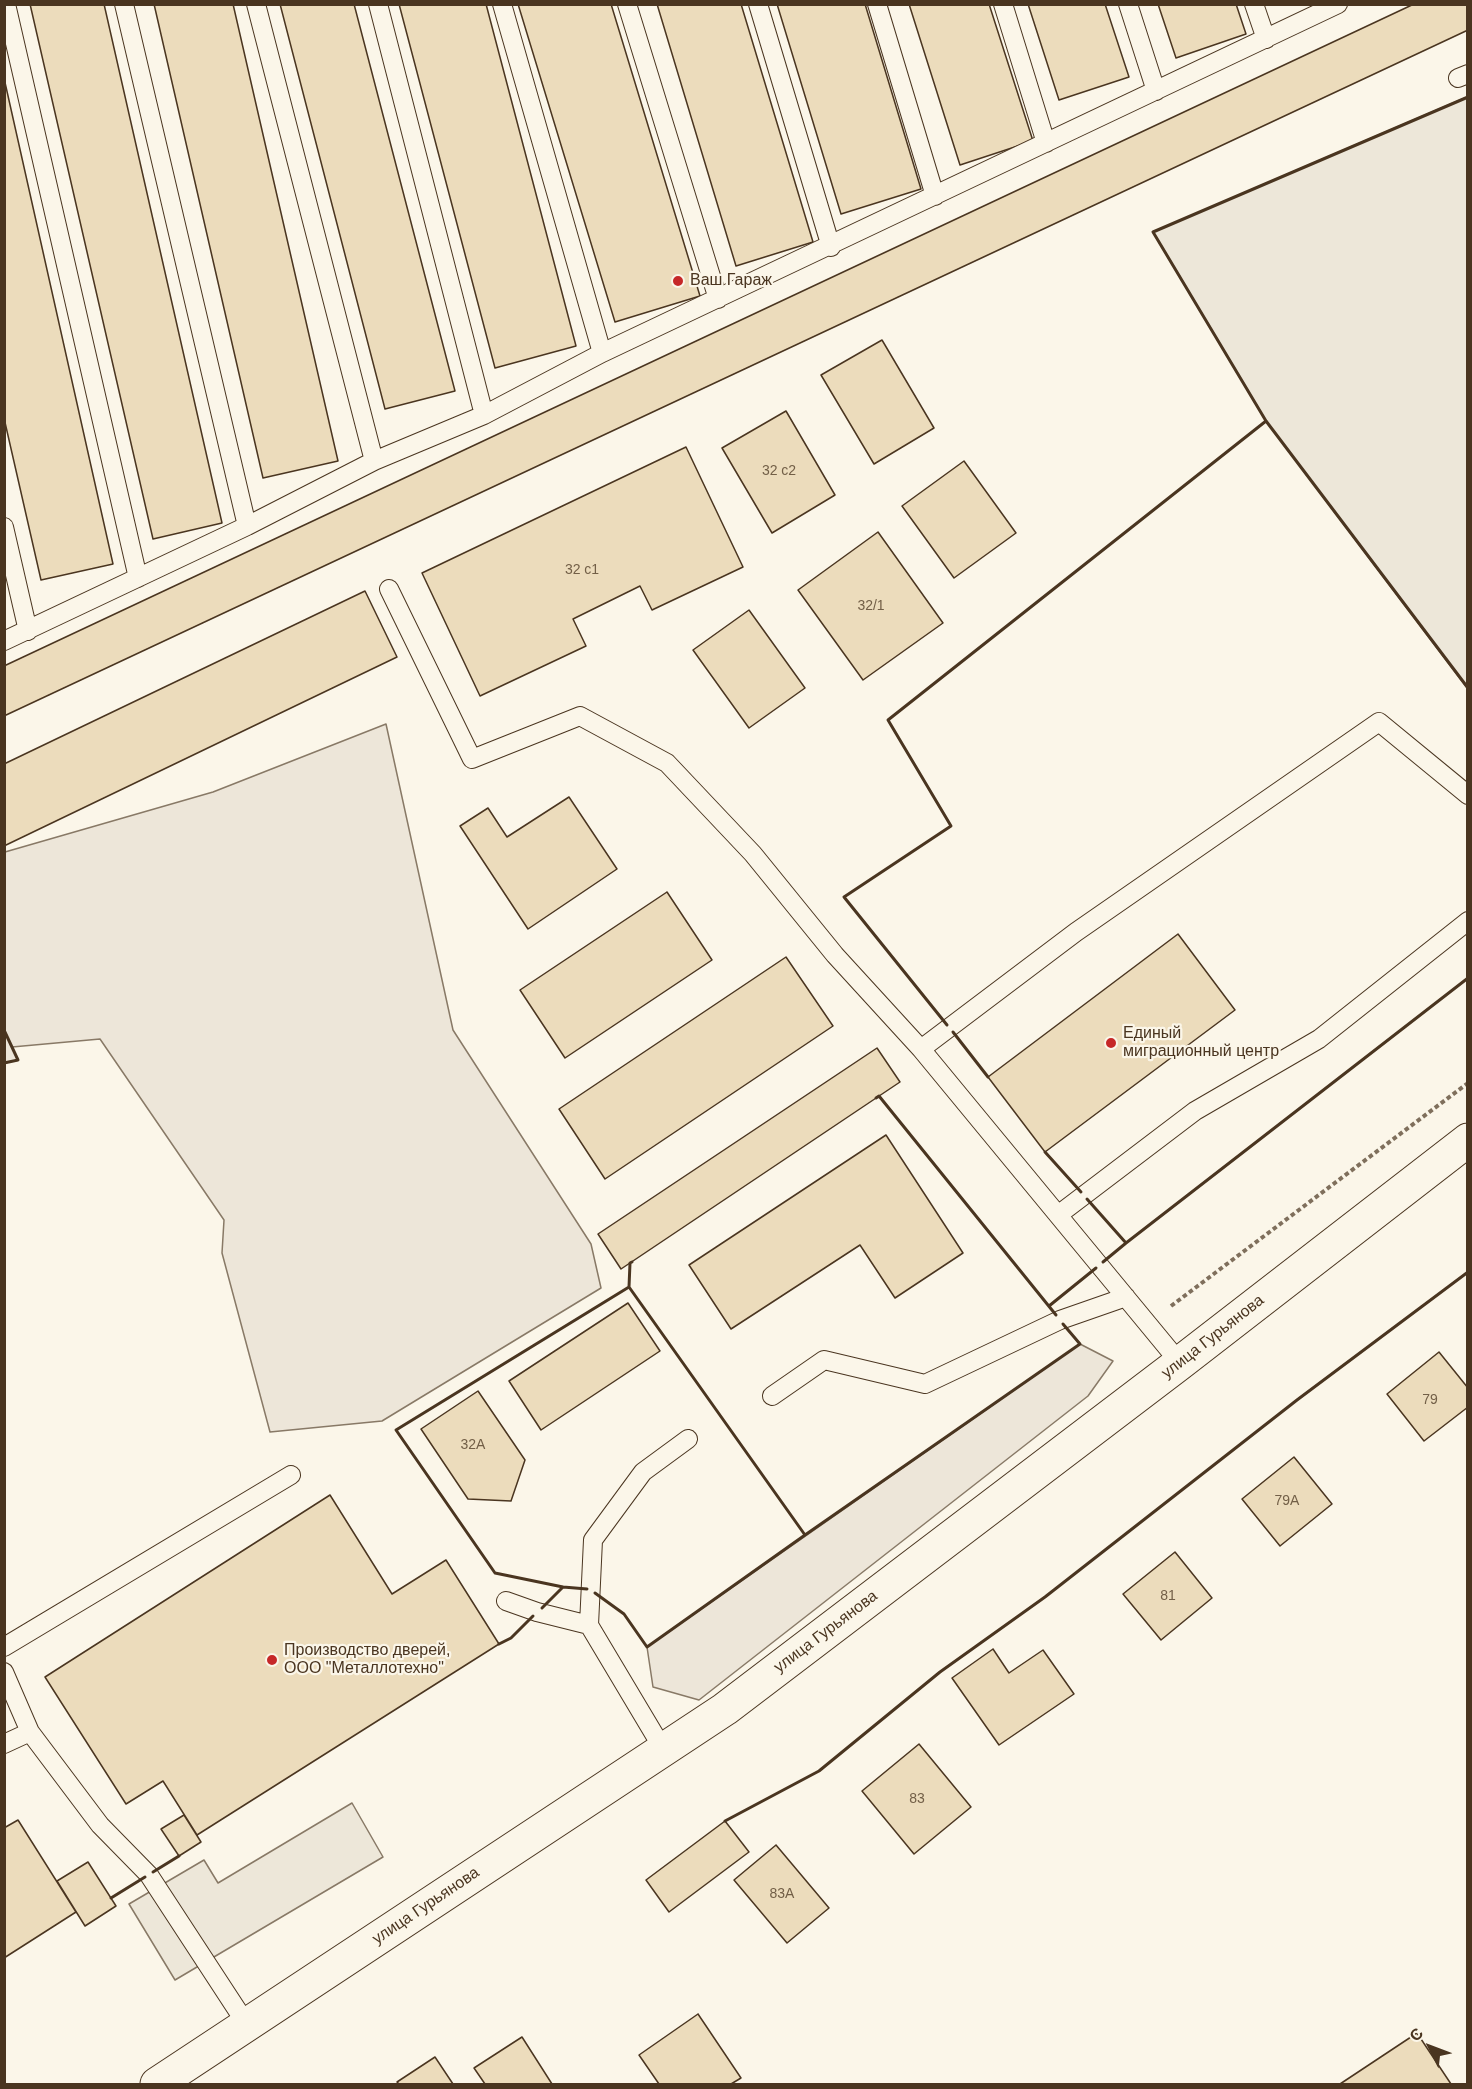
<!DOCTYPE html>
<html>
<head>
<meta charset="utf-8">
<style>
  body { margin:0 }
  #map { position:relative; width:1472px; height:2089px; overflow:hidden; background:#fbf6e9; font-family:Helvetica,sans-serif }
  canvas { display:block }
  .frame { position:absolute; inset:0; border:6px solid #4a3520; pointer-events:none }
  .north { position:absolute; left:1400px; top:2017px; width:60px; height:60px; -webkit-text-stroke:4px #fbf6e9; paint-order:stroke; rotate:312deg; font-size:16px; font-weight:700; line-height:24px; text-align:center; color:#4a3520 }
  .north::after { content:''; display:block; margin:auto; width:21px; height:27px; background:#4a3520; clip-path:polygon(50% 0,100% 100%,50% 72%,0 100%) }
</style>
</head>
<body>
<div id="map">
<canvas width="1472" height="2089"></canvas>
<div class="frame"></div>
<div class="north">С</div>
</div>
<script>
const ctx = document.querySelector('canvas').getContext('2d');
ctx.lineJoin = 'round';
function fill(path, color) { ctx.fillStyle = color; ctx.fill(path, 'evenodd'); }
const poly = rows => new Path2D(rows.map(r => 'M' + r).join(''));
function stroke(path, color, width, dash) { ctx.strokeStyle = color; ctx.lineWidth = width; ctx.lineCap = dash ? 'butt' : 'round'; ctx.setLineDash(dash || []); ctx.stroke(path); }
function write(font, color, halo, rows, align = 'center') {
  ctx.font = font + ' Helvetica,sans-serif'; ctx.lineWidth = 4.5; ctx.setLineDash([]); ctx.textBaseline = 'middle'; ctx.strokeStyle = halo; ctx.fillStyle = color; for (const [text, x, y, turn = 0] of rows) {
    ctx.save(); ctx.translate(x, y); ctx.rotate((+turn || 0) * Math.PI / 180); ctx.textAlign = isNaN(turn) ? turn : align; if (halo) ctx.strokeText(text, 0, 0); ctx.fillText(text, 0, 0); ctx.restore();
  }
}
const green = poly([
  [386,724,453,1030,591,1244,601,1288,382,1421,270,1432,222,1253,224,1220,100,1039,12,1047,18,1060,5,1063,5,852,213,792,386,724],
  [1080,1344,1113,1361,1088,1396,699,1700,653,1687,647,1647,1080,1344]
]);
const parking = poly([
  [1467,97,1467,688,1266,421,1153,232,1467,97],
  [352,1803,383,1857,175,1980,129,1904,204,1860,218,1883,352,1803]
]);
const building = poly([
  [30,4,104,4,222,523,153,539,30,4],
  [154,4,233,4,338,461,263,478,154,4],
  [280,4,354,4,455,391,385,409,280,4],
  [399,4,486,4,576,346,495,368,399,4],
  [518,4,611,4,700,296,615,322,518,4],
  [657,4,741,4,813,242,736,266,657,4],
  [777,4,865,4,921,189,841,214,777,4],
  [909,4,989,4,1033,141,960,165,909,4],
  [1028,4,1105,4,1129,77,1059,100,1028,4],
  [1158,4,1236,4,1246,34,1176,58,1158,4],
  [1414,4,1468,4,1468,30,4,716,4,666,1414,4],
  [4,78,113,564,41,580,4,418,4,78],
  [882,340,934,428,874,464,821,375,882,340],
  [786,411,835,495,772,533,722,448,786,411],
  [686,447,743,567,652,610,640,586,573,619,586,646,480,696,422,573,686,447],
  [964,461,1016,533,954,578,902,506,964,461],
  [878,532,943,623,863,680,798,590,878,532],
  [365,591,397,657,4,846,4,764,365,591],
  [749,610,805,688,749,728,693,650,749,610],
  [569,797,617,869,528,929,460,826,488,808,507,837,569,797],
  [667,892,712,960,565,1058,520,990,667,892],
  [1178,934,1235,1010,1045,1152,988,1077,1178,934],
  [786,957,833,1026,605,1179,559,1109,786,957],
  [877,1048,900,1082,621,1269,598,1234,877,1048],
  [886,1135,963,1253,895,1298,860,1245,731,1329,689,1265,886,1135],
  [628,1303,660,1351,541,1430,509,1381,628,1303],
  [1439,1352,1468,1388,1468,1407,1424,1441,1387,1394,1439,1352],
  [478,1391,525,1460,511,1501,468,1499,421,1429,478,1391],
  [1294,1457,1332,1504,1280,1546,1242,1499,1294,1457],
  [330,1495,392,1594,446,1560,499,1644,197,1835,163,1781,126,1804,45,1677,330,1495],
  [1175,1552,1212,1598,1161,1640,1123,1594,1175,1552],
  [993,1649,1009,1673,1043,1650,1074,1694,999,1745,952,1678,993,1649],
  [919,1744,971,1807,914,1854,862,1791,919,1744],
  [184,1815,201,1842,179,1856,161,1829,184,1815],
  [18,1820,76,1912,4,1958,4,1828,18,1820],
  [725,1821,749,1852,669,1912,646,1880,725,1821],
  [776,1845,829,1908,787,1943,734,1880,776,1845],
  [88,1862,116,1906,85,1926,57,1881,88,1862],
  [698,2014,741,2078,731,2084,659,2084,639,2055,698,2014],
  [1417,2033,1451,2084,1340,2084,1417,2033],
  [522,2037,552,2084,485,2084,474,2068,522,2037],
  [435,2057,453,2084,399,2084,397,2082,435,2057]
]);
const path = poly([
  [1171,1306,1468,1083]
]);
const lane = poly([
  [6,4,138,578],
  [124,4,247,526],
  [256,4,374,461],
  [378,4,484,415],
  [502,4,602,353],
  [627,4,718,299],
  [758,4,831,247],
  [877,4,935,196],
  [1003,4,1046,143],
  [1128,4,1156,91],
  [1254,4,1266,39],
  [1458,78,1468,74],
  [4,527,28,631],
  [389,589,472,759,580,716,667,763,753,854,835,955,921,1049,1180,1363],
  [4,641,247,526,374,461,484,415,602,353,1338,4],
  [921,1049,1076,932,1379,722,1468,795],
  [1058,1215,1195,1111,1319,1039,1468,921],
  [772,1396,824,1360,925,1384,1060,1320,1126,1297],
  [506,1601,537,1612,589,1625],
  [4,1647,291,1475],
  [4,1672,30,1732],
  [4,1744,30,1732,100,1825,149,1875,247,2025],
  [663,1749,589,1625,593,1540,643,1472,688,1439]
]);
const secondary = poly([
  [157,2084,725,1709,1180,1363,1468,1140]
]);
const wall = poly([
  [1468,97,1153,232,1266,421,1468,688],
  [947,1025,844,897,951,826,888,720,1266,421],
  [4,1030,18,1060,4,1063],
  [953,1032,988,1077],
  [876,1098,879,1096,1056,1315],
  [1045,1152,1081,1192],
  [1087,1199,1126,1243,1468,978],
  [1103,1262,1126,1243],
  [629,1287,630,1263,632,1262],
  [1049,1306,1096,1268],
  [805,1535,1080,1344,1063,1324],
  [563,1587,587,1589],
  [542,1608,563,1587,495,1573,396,1430,629,1287,805,1535,647,1647,624,1614,595,1593],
  [499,1644,511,1638,533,1616],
  [725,1821,819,1771,940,1672,1045,1597,1297,1400,1468,1272],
  [153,1872,179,1856],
  [111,1898,145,1877]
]);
const markers = [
  [678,281,6,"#c62828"],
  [1111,1043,6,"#c62828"],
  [272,1660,6,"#c62828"]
];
const numberNames = [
  ["32 с2",779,471],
  ["32 с1",582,570],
  ["32/1",871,606],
  ["79",1430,1400],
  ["32А",473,1445],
  ["79А",1287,1501],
  ["81",1168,1596],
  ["83",917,1799],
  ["83А",782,1894]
];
const poiNames = [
  ["Ваш Гараж",690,281],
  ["Единый",1123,1034],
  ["миграционный центр",1123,1052],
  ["Производство дверей,",284,1651],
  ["ООО \"Металлотехно\"",284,1669]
];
const streetNames = [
  ["улица Гурьянова",1213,1337,-38],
  ["улица Гурьянова",826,1632,-37],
  ["улица Гурьянова",426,1906,-34]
];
fill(green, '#ede6d9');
stroke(green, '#887966', 1.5);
fill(parking, '#ede7d9');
stroke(parking, '#887966', 1.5);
fill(building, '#ecdcbc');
stroke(building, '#4a3520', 1.5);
stroke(lane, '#4a3520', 20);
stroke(secondary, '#4a3520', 35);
stroke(path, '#7f6f5c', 4, [4.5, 3]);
stroke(lane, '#fbf6e9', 18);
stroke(secondary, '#fbf6e9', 33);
stroke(wall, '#4a3520', 3);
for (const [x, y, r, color] of markers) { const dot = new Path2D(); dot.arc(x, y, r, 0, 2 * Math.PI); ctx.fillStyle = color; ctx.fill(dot); stroke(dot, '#fbf6e9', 2); }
write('14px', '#725f47', null, numberNames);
write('16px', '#4a3520', '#fbf6e9', poiNames, 'left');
write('16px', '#4a3520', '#fbf6e9', streetNames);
</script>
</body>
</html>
